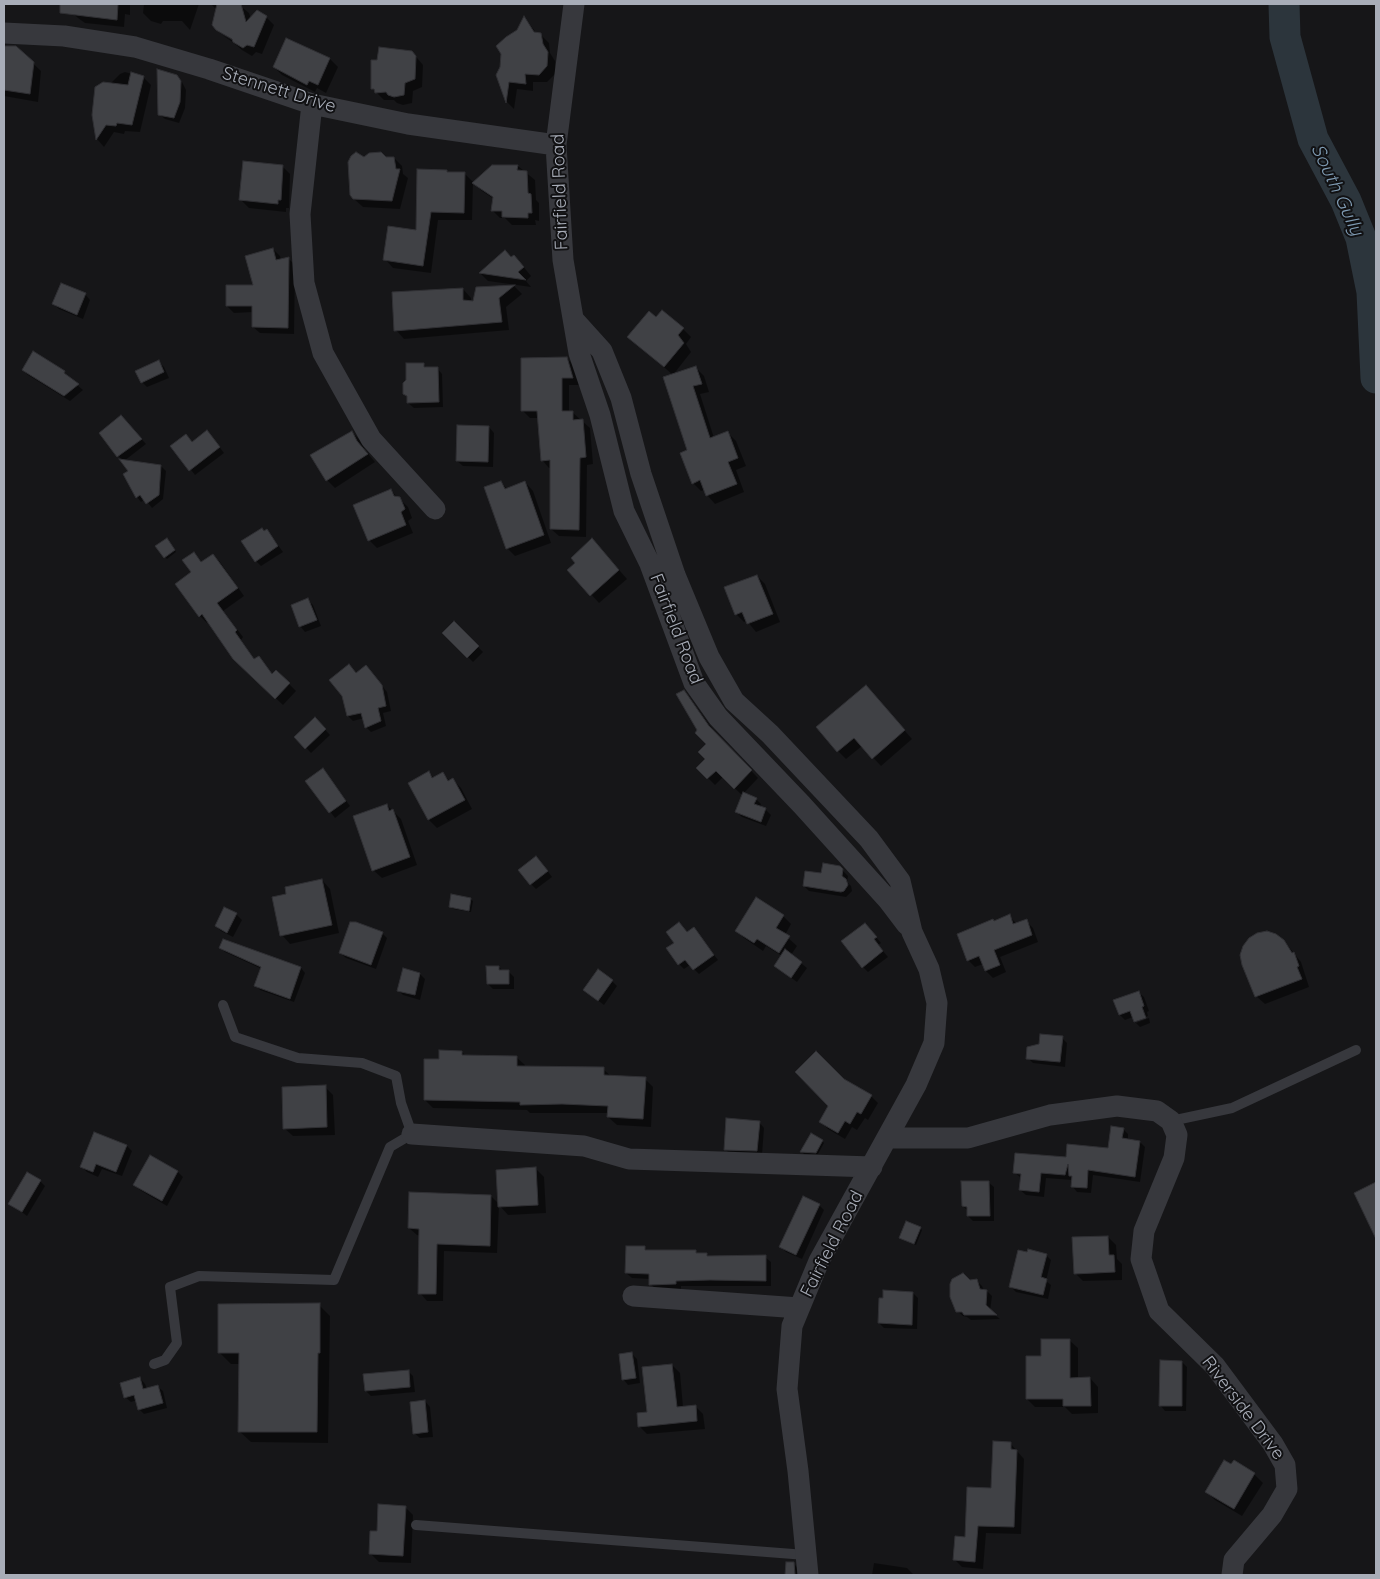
<!DOCTYPE html>
<html>
<head>
<meta charset="utf-8">
<style>
  body { margin:0 }
  #map { position:relative; width:1380px; height:1579px; overflow:hidden; background:#161618; font-family:Quicksand,sans-serif }
  canvas { display:block }
  .frame { position:absolute; inset:0; border:5px solid #a8adb8; pointer-events:none }
</style>
</head>
<body>
<div id="map">
<canvas width="1380" height="1579"></canvas>
<div class="frame"></div>
</div>
<script>
const ctx = document.querySelector('canvas').getContext('2d');
ctx.lineJoin = 'round';
function fill(path, color) { ctx.fillStyle = color; ctx.fill(path, 'evenodd'); }
const poly = rows => new Path2D(rows.map(r => 'M' + r).join(''));
function stroke(path, color, width, dash) { ctx.strokeStyle = color; ctx.lineWidth = width; ctx.lineCap = dash ? 'butt' : 'round'; ctx.setLineDash(dash || []); ctx.stroke(path); }
function write(font, color, halo, rows, align = 'center') {
  ctx.font = font + ' Quicksand,sans-serif'; ctx.lineWidth = 4; ctx.setLineDash([]); ctx.textBaseline = 'middle'; ctx.strokeStyle = halo; ctx.fillStyle = color; for (const [text, x, y, turn = 0] of rows) {
    ctx.save(); ctx.translate(x, y); ctx.rotate((+turn || 0) * Math.PI / 180); ctx.textAlign = isNaN(turn) ? turn : align; if (halo) ctx.strokeText(text, 0, 0); ctx.fillText(text, 0, 0); ctx.restore();
  }
}
const shadow = poly([
  [69,4,130,4,130,15,125,14,124,27,85,23,78,18,69,10],
  [144,4,199,4,190,30,182,21,163,21,161,24,151,21,143,13],
  [214,4,238,4,249,13,251,19,266,17,274,25,262,54,256,52,252,56,242,50,234,43,222,35,237,43,239,41,220,31,220,33,217,29,217,10,212,5],
  [525,18,537,34,540,34,549,43,550,53,555,61,555,74,547,82,533,82,533,91,517,89,514,109,507,102,498,75],
  [287,39,330,59,338,67,326,93,317,88,315,92,282,75,274,67],
  [4,46,16,47,41,71,38,102,4,96],
  [412,52,423,65,422,87,413,91,412,103,403,105,397,103,394,100,384,100,372,88],
  [125,72,143,77,151,85,140,132,125,131,124,134,114,132,104,147,97,139,93,115,110,84,120,74],
  [177,76,182,82,186,90,185,108,179,123,165,119,159,114],
  [365,158,394,158,402,166,403,174,408,178,400,209,363,207,354,199],
  [282,166,290,174,289,208,286,208,286,212,249,208,240,199],
  [518,166,535,180,536,200,539,203,539,221,535,220,536,225,512,225,505,218,500,218,492,210,494,199,482,191,474,183],
  [447,171,449,173,465,174,473,182,472,220,438,220,431,273,393,268,385,259,417,232],
  [273,249,280,256,281,260,288,258,295,265,294,334,260,333,253,327,253,312,234,313,227,306,254,286],
  [505,252,511,258,522,265,531,276,526,281,531,287,488,281,480,273],
  [514,286,522,294,506,307,509,330,404,339,396,330,463,289,471,298,471,302,474,302,477,289],
  [85,294,90,300,83,319,59,309,54,304],
  [656,319,683,329,691,337,686,344,691,352,673,375,629,337],
  [567,358,574,366,579,385,569,385,569,412,572,412,590,428,593,464,587,465,586,537,559,536,551,529,551,468,549,468,542,460,539,418,530,418,522,410],
  [159,362,164,367,169,378,147,387,142,382],
  [423,364,428,369,437,368,442,374,443,407,414,408,408,403],
  [696,368,704,376,709,392,700,394,714,438,728,433,736,441,746,466,736,470,744,492,715,504,707,495,705,490,701,491,693,483,688,451,665,378],
  [23,370,64,372,69,378,83,390,70,401,28,375],
  [126,422,146,444,124,461,118,456],
  [489,427,494,433,493,467,463,466,457,461],
  [352,432,360,440,365,450,375,462,335,488,327,480,312,456],
  [212,437,224,453,195,475,172,446,193,443],
  [161,466,166,471,163,499,152,508,145,499,141,502,137,497],
  [501,482,508,490,525,482,533,491,551,543,515,556,507,548],
  [390,490,408,507,412,518,408,521,413,533,377,548,369,540],
  [267,530,283,552,261,566,256,561,264,532],
  [169,542,176,552,167,559,165,557],
  [600,548,627,579,599,603,569,570],
  [194,553,203,563,213,555,220,562,244,596,223,611,243,637,241,640,255,660,259,657,273,675,276,671,296,691,283,705,234,659,209,621,207,623,200,616,193,573],
  [757,576,765,584,780,622,756,632,747,621,744,622,736,614],
  [308,600,313,605,321,626,305,632,300,626],
  [454,623,483,652,473,662,444,633],
  [371,672,387,692,391,711,383,713,386,726,371,732,366,727,364,718,353,721,348,716,356,674],
  [866,686,912,739,881,766,862,746,846,759,838,751],
  [683,691,690,698,716,734,758,778,743,794,756,799,761,804,760,807,765,809,771,815,766,826,742,817,736,812,743,796,723,777,715,785,698,768,707,759,708,744,699,730],
  [315,719,330,735,311,753,296,737],
  [323,769,350,806,335,818,307,781],
  [429,773,434,778,443,774,450,781,453,780,461,788,472,809,437,828,429,820],
  [387,805,401,819,417,865,382,878,373,870],
  [541,862,552,877,536,889,531,884],
  [839,867,848,876,847,882,851,886,852,891,846,897,809,891,804,886],
  [322,880,330,889,339,933,290,944,282,935,288,895],
  [470,899,473,901,471,912,453,909,450,906],
  [225,908,236,914,242,920,233,937,221,931,216,926],
  [783,916,791,924,785,935,797,946,791,955,807,968,797,982,775,966,782,956,766,946,763,951,744,938,736,930],
  [1009,916,1016,923,1026,921,1033,928,1038,942,1000,957,1006,972,993,978,986,971,983,964,975,967,968,960],
  [679,923,688,933,694,929,718,960,699,974,690,965,684,969,679,964,675,943],
  [870,930,881,943,878,945,888,957,868,972,863,967],
  [382,933,387,938,376,969,346,958,340,953],
  [224,940,301,968,305,973,294,1002,260,990,256,985,262,969,225,952,221,948],
  [1284,941,1301,962,1309,987,1265,1004,1256,996],
  [499,967,503,971,508,971,514,977,514,989,493,989,488,984],
  [420,974,425,979,420,1000,403,995,398,990],
  [612,981,617,986,604,1005,584,990],
  [1138,992,1144,997,1149,1011,1147,1012,1148,1016,1136,1020,1136,1023,1133,1017,1125,1020,1120,1015],
  [1149,1018,1150,1023,1140,1027,1136,1023],
  [1062,1038,1067,1043,1065,1067,1033,1063,1028,1058],
  [462,1052,467,1057,516,1057,525,1065,524,1068,603,1069,612,1077,645,1079,653,1087,651,1127,617,1125,608,1117,609,1113,530,1113,527,1110,433,1108,425,1100,440,1061],
  [843,1080,871,1096,878,1103,868,1120,865,1118,857,1130,852,1127,845,1139,828,1129,821,1122],
  [325,1087,333,1095,335,1135,293,1136,284,1128],
  [759,1122,764,1128,762,1155,730,1154,725,1149],
  [1123,1129,1128,1134,1128,1140,1140,1142,1145,1147,1140,1182,1093,1175,1091,1193,1077,1192,1072,1186,1072,1180,1046,1178,1044,1197,1026,1195,1020,1190,1021,1178,1014,1172,1109,1149],
  [822,1141,824,1143,818,1154,804,1154,802,1152],
  [127,1146,132,1151,122,1176,102,1169,98,1177,87,1172,82,1167],
  [151,1156,178,1172,183,1177,167,1206,140,1190,135,1185],
  [536,1169,544,1177,546,1213,508,1215,499,1205,497,1253,444,1251,443,1301,427,1301,420,1293,421,1236,417,1235,409,1228,491,1196,500,1205],
  [40,1181,45,1186,27,1216,10,1203],
  [988,1182,994,1187,994,1221,973,1221,968,1216,968,1211,963,1206],
  [819,1205,824,1210,802,1259,786,1252,780,1246],
  [920,1228,922,1230,916,1245,900,1237],
  [1108,1237,1116,1245,1117,1259,1122,1264,1122,1280,1083,1281,1075,1273],
  [644,1248,648,1251,695,1252,698,1255,707,1254,709,1257,765,1257,771,1262,771,1286,681,1286,681,1289,656,1289,650,1284,650,1279,632,1278,626,1273],
  [1046,1255,1051,1260,1046,1281,1051,1285,1048,1299,1016,1292,1010,1286],
  [970,1281,977,1281,982,1286,984,1291,987,1291,992,1296,990,1311,1000,1319,971,1320,967,1317,963,1316,957,1311],
  [913,1293,918,1298,917,1329,884,1328,879,1323],
  [319,1305,330,1316,328,1443,251,1442,239,1431,240,1364,231,1364,220,1353],
  [1069,1340,1078,1348,1078,1379,1090,1378,1098,1387,1098,1413,1072,1414,1065,1407,1035,1407,1027,1399,1042,1358],
  [632,1354,637,1359,640,1383,628,1385,623,1379],
  [1182,1362,1187,1367,1186,1411,1165,1411,1160,1405],
  [672,1365,680,1373,683,1407,695,1406,703,1414,705,1429,647,1434,639,1426,648,1413],
  [408,1371,413,1376,415,1392,371,1396,366,1391],
  [140,1378,145,1384,147,1389,157,1386,163,1391,167,1408,144,1414,139,1409,137,1400,131,1402,125,1397],
  [425,1401,430,1407,433,1437,420,1438,414,1433],
  [1010,1443,1024,1459,1021,1534,986,1533,983,1569,962,1567,954,1559,992,1489],
  [1234,1462,1254,1474,1263,1483,1242,1516,1215,1500,1207,1492],
  [405,1507,413,1515,411,1563,379,1562,370,1553,378,1533],
  [787,1563,794,1564,799,1569,800,1575,786,1575],
  [874,1563,907,1568,914,1575,872,1575]
]);
const river = poly([
  [1284,4,1285,37,1313,139,1346,201,1361,238,1372,292,1376,378]
]);
const building = poly([
  [60,4,118,4,117,20,60,13,60,4],
  [217,4,241,4,246,22,257,10,267,16,254,47,247,45,243,48,233,42,232,39,216,30,212,25,217,4],
  [524,16,534,32,541,33,543,44,548,52,547,66,539,75,525,74,526,84,509,82,506,103,496,75,500,67,501,54,496,46,506,37,517,30,524,16],
  [286,38,330,58,318,85,309,81,307,85,273,67,286,38],
  [4,46,16,46,34,62,30,94,4,90,4,46],
  [379,47,412,51,416,56,415,79,405,83,404,95,394,97,388,95,386,92,375,93,374,89,371,89,371,60,377,60,379,47],
  [157,69,177,75,181,81,180,102,174,118,158,115,157,69],
  [131,72,144,76,132,125,117,123,116,126,106,125,96,140,92,115,95,87,103,82,128,85,131,72],
  [356,152,364,157,369,153,381,152,386,157,394,157,396,169,400,169,392,201,353,199,350,195,348,162,351,156,356,152],
  [243,161,283,165,281,200,278,200,278,204,239,200,243,161],
  [492,165,518,165,517,170,527,171,528,193,531,194,532,213,528,213,528,218,502,217,502,211,491,211,493,197,472,183,492,165],
  [417,169,447,170,447,172,465,172,464,213,431,212,423,266,383,260,388,226,416,230,417,169],
  [273,248,276,260,289,257,288,328,252,327,252,306,226,306,226,285,253,285,245,256,273,248],
  [505,250,511,257,514,255,524,267,518,272,526,280,479,273,505,250],
  [61,283,86,293,77,315,52,304,61,283],
  [515,285,499,298,502,322,394,331,392,292,463,288,463,300,473,301,476,287,515,285],
  [662,310,684,328,678,335,684,343,664,367,627,337,649,311,656,317,662,310],
  [33,351,65,371,64,373,79,384,64,396,22,370,33,351],
  [567,357,573,378,562,378,562,411,573,411,573,420,583,419,586,457,580,458,579,530,550,529,550,460,541,461,537,411,521,411,521,358,567,357],
  [159,360,164,372,141,383,135,371,159,360],
  [406,363,424,363,424,367,438,367,439,402,407,403,407,396,403,394,403,383,406,380,406,363],
  [696,366,702,384,693,386,710,438,728,431,738,458,728,462,737,484,706,496,700,480,692,484,680,453,687,450,663,377,696,366],
  [121,415,142,439,117,457,99,433,121,415],
  [457,425,489,426,488,462,456,461,457,425],
  [207,430,220,447,189,471,170,446,186,434,192,442,207,430],
  [352,431,357,441,368,454,326,481,310,455,352,431],
  [119,459,161,465,159,495,146,504,140,495,136,498,123,474,128,471,119,459],
  [501,481,505,489,525,481,544,535,506,549,484,487,501,481],
  [391,489,394,496,400,497,405,509,401,512,406,525,368,541,353,505,391,489],
  [262,528,264,531,267,529,278,546,255,562,241,541,262,528],
  [167,538,175,550,164,558,155,546,167,538],
  [592,538,619,570,590,596,567,570,575,563,571,558,592,538],
  [194,552,201,562,213,554,238,588,217,603,237,630,235,632,254,659,259,656,272,674,276,670,290,683,275,699,233,659,202,614,199,617,175,584,191,572,182,560,194,552],
  [757,575,773,614,747,624,742,612,735,615,724,587,757,575],
  [308,598,317,620,299,627,291,605,308,598],
  [454,621,479,646,467,658,442,633,454,621],
  [349,664,356,673,366,665,382,685,386,706,378,708,381,721,365,728,361,713,347,716,342,696,329,680,349,664],
  [866,685,905,730,872,759,854,738,837,752,816,727,866,685],
  [684,690,709,726,752,770,734,789,716,771,707,779,696,768,705,759,698,752,706,744,695,733,697,730,676,694,684,690],
  [315,717,326,729,305,749,294,737,315,717],
  [323,768,346,801,329,813,305,781,323,768],
  [429,771,432,778,443,772,448,781,453,778,465,800,428,820,408,783,429,771],
  [743,792,757,798,754,804,766,808,761,822,735,812,743,792],
  [387,804,389,811,393,809,410,857,372,871,353,816,387,804],
  [536,856,548,871,530,885,518,870,536,856],
  [823,863,840,866,843,869,842,876,846,879,848,885,844,891,841,892,803,886,805,871,821,873,823,863],
  [322,879,332,925,280,936,272,897,286,894,285,887,322,879],
  [451,894,471,898,469,911,449,907,451,894],
  [756,897,784,915,776,928,790,936,779,953,757,939,754,943,735,931,756,897],
  [224,907,237,913,227,933,215,926,224,907],
  [1010,914,1013,924,1027,919,1032,935,994,950,1000,965,985,971,979,956,967,961,957,934,993,919,994,921,1010,914],
  [350,922,356,922,383,932,371,965,339,953,350,922],
  [679,922,687,932,694,927,714,955,693,970,685,960,678,965,666,948,674,943,666,932,679,922],
  [865,923,877,937,874,939,883,951,862,968,841,941,865,923],
  [1267,931,1276,934,1284,940,1292,953,1294,952,1299,966,1297,967,1302,979,1255,997,1242,965,1240,955,1243,946,1249,938,1257,933,1267,931],
  [223,939,301,967,290,999,254,986,261,967,219,948,223,939],
  [785,949,802,962,791,978,774,966,785,949],
  [486,966,499,966,499,970,509,970,509,984,487,984,486,966],
  [403,968,420,973,415,995,397,991,403,968],
  [598,969,613,980,598,1001,583,990,598,969],
  [1139,991,1144,1006,1142,1007,1146,1018,1134,1022,1130,1011,1119,1015,1113,1000,1139,991],
  [1040,1034,1063,1036,1060,1062,1026,1059,1027,1047,1039,1044,1040,1034],
  [439,1050,462,1051,462,1055,517,1056,517,1066,604,1067,604,1075,646,1077,643,1119,607,1117,608,1106,562,1104,520,1105,520,1102,424,1100,424,1059,439,1059,439,1050],
  [816,1051,844,1079,872,1095,861,1114,857,1112,850,1124,845,1121,838,1133,819,1122,828,1106,795,1072,816,1051],
  [326,1085,327,1127,283,1129,282,1087,326,1085],
  [726,1118,760,1121,757,1151,724,1150,726,1118],
  [1111,1126,1124,1128,1122,1138,1140,1141,1135,1177,1088,1170,1087,1188,1071,1187,1072,1176,1069,1176,1068,1164,1065,1175,1041,1173,1039,1192,1019,1190,1021,1174,1013,1173,1015,1153,1066,1157,1067,1144,1108,1148,1111,1126],
  [94,1132,127,1145,116,1172,96,1164,93,1172,80,1167,94,1132],
  [811,1133,823,1140,816,1153,800,1152,811,1133],
  [150,1155,178,1171,162,1201,133,1185,150,1155],
  [536,1167,538,1205,498,1207,496,1170,536,1167],
  [27,1172,41,1180,22,1212,8,1204,27,1172],
  [961,1181,989,1181,990,1216,967,1216,967,1207,962,1206,961,1181],
  [1376,1182,1376,1239,1354,1193,1376,1182],
  [409,1192,491,1195,490,1246,437,1244,436,1294,418,1294,419,1229,408,1228,409,1192],
  [803,1196,820,1204,796,1255,779,1247,803,1196],
  [906,1221,921,1227,914,1244,899,1238,906,1221],
  [1108,1236,1109,1255,1114,1255,1115,1272,1074,1274,1072,1237,1108,1236],
  [626,1246,645,1246,645,1250,696,1250,696,1253,707,1253,707,1256,766,1255,766,1281,710,1280,676,1281,676,1284,649,1285,649,1274,625,1273,626,1246],
  [1028,1249,1047,1254,1041,1277,1047,1279,1043,1295,1009,1287,1018,1250,1027,1252,1028,1249],
  [963,1273,970,1280,977,1279,980,1289,987,1290,986,1305,997,1315,964,1315,962,1312,956,1312,950,1297,950,1284,952,1279,963,1273],
  [883,1290,913,1292,912,1325,878,1323,879,1298,883,1298,883,1290],
  [320,1303,320,1353,318,1353,317,1432,238,1432,239,1353,218,1353,218,1304,320,1303],
  [1041,1339,1070,1339,1070,1378,1090,1377,1091,1406,1063,1406,1063,1399,1026,1399,1026,1356,1041,1356,1041,1339],
  [632,1352,636,1378,622,1380,619,1354,632,1352],
  [1160,1360,1182,1361,1182,1406,1159,1406,1160,1360],
  [672,1364,677,1407,696,1405,697,1421,638,1427,637,1413,647,1412,642,1367,672,1364],
  [409,1370,410,1387,365,1391,363,1374,409,1370],
  [140,1377,143,1389,158,1385,163,1403,138,1410,134,1395,124,1398,120,1383,140,1377],
  [425,1400,428,1432,413,1434,410,1402,425,1400],
  [993,1441,1011,1442,1011,1449,1017,1450,1014,1527,978,1526,975,1562,953,1560,955,1536,965,1537,967,1487,991,1488,993,1441],
  [1224,1460,1231,1464,1234,1460,1255,1473,1234,1509,1205,1492,1224,1460],
  [378,1504,406,1506,403,1556,369,1554,370,1531,377,1531,378,1504],
  [786,1562,794,1562,795,1575,785,1575,786,1562]
]);
const service = poly([
  [1171,1121,1232,1108,1356,1050],
  [154,1364,165,1360,177,1343,170,1287,199,1276,334,1280,390,1147,412,1134,401,1103,396,1076,362,1063,298,1058,235,1037,223,1005],
  [416,1525,806,1555]
]);
const minor = poly([
  [574,4,556,145,563,260,579,353,600,415,624,511,650,564,694,683,718,717,802,805,888,900,907,925],
  [4,33,64,36,135,47,209,69,312,104,408,124,556,145],
  [312,104,300,214,304,283,323,353,371,439,435,509],
  [574,320,602,351,621,398,641,474,675,575,709,657,734,701,770,734,869,839,900,881,912,932,929,969,937,1003,934,1043,916,1085,819,1261,792,1326,787,1389,798,1471,808,1575],
  [412,1134,584,1146,629,1159,872,1167],
  [887,1138,968,1138,1050,1115,1117,1106,1157,1111,1171,1121,1177,1135,1174,1158,1144,1231,1141,1259,1159,1311,1215,1366,1273,1444,1285,1465,1287,1489,1272,1515,1234,1560,1232,1575],
  [633,1296,799,1308]
]);
const streetNames = [
  ["Stennett Drive",279,90,17],
  ["Fairfield Road",560,192,-92],
  ["Fairfield Road",676,629,69],
  ["Fairfield Road",832,1244,-63],
  ["Riverside Drive",1243,1408,53]
];
const waterNames = [
  ["South Gully",1337,190,65]
];
fill(shadow, '#0007');
stroke(river, '#2c353c', 31);
fill(building, '#404145');
stroke(building, '#303034', 1);
stroke(service, '#37383d', 10);
stroke(minor, '#37383d', 21);
write('18px', '#a8adb8', '#111113', streetNames);
write('italic 19px', '#7f9bb3', '#111113', waterNames);
</script>
</body>
</html>
